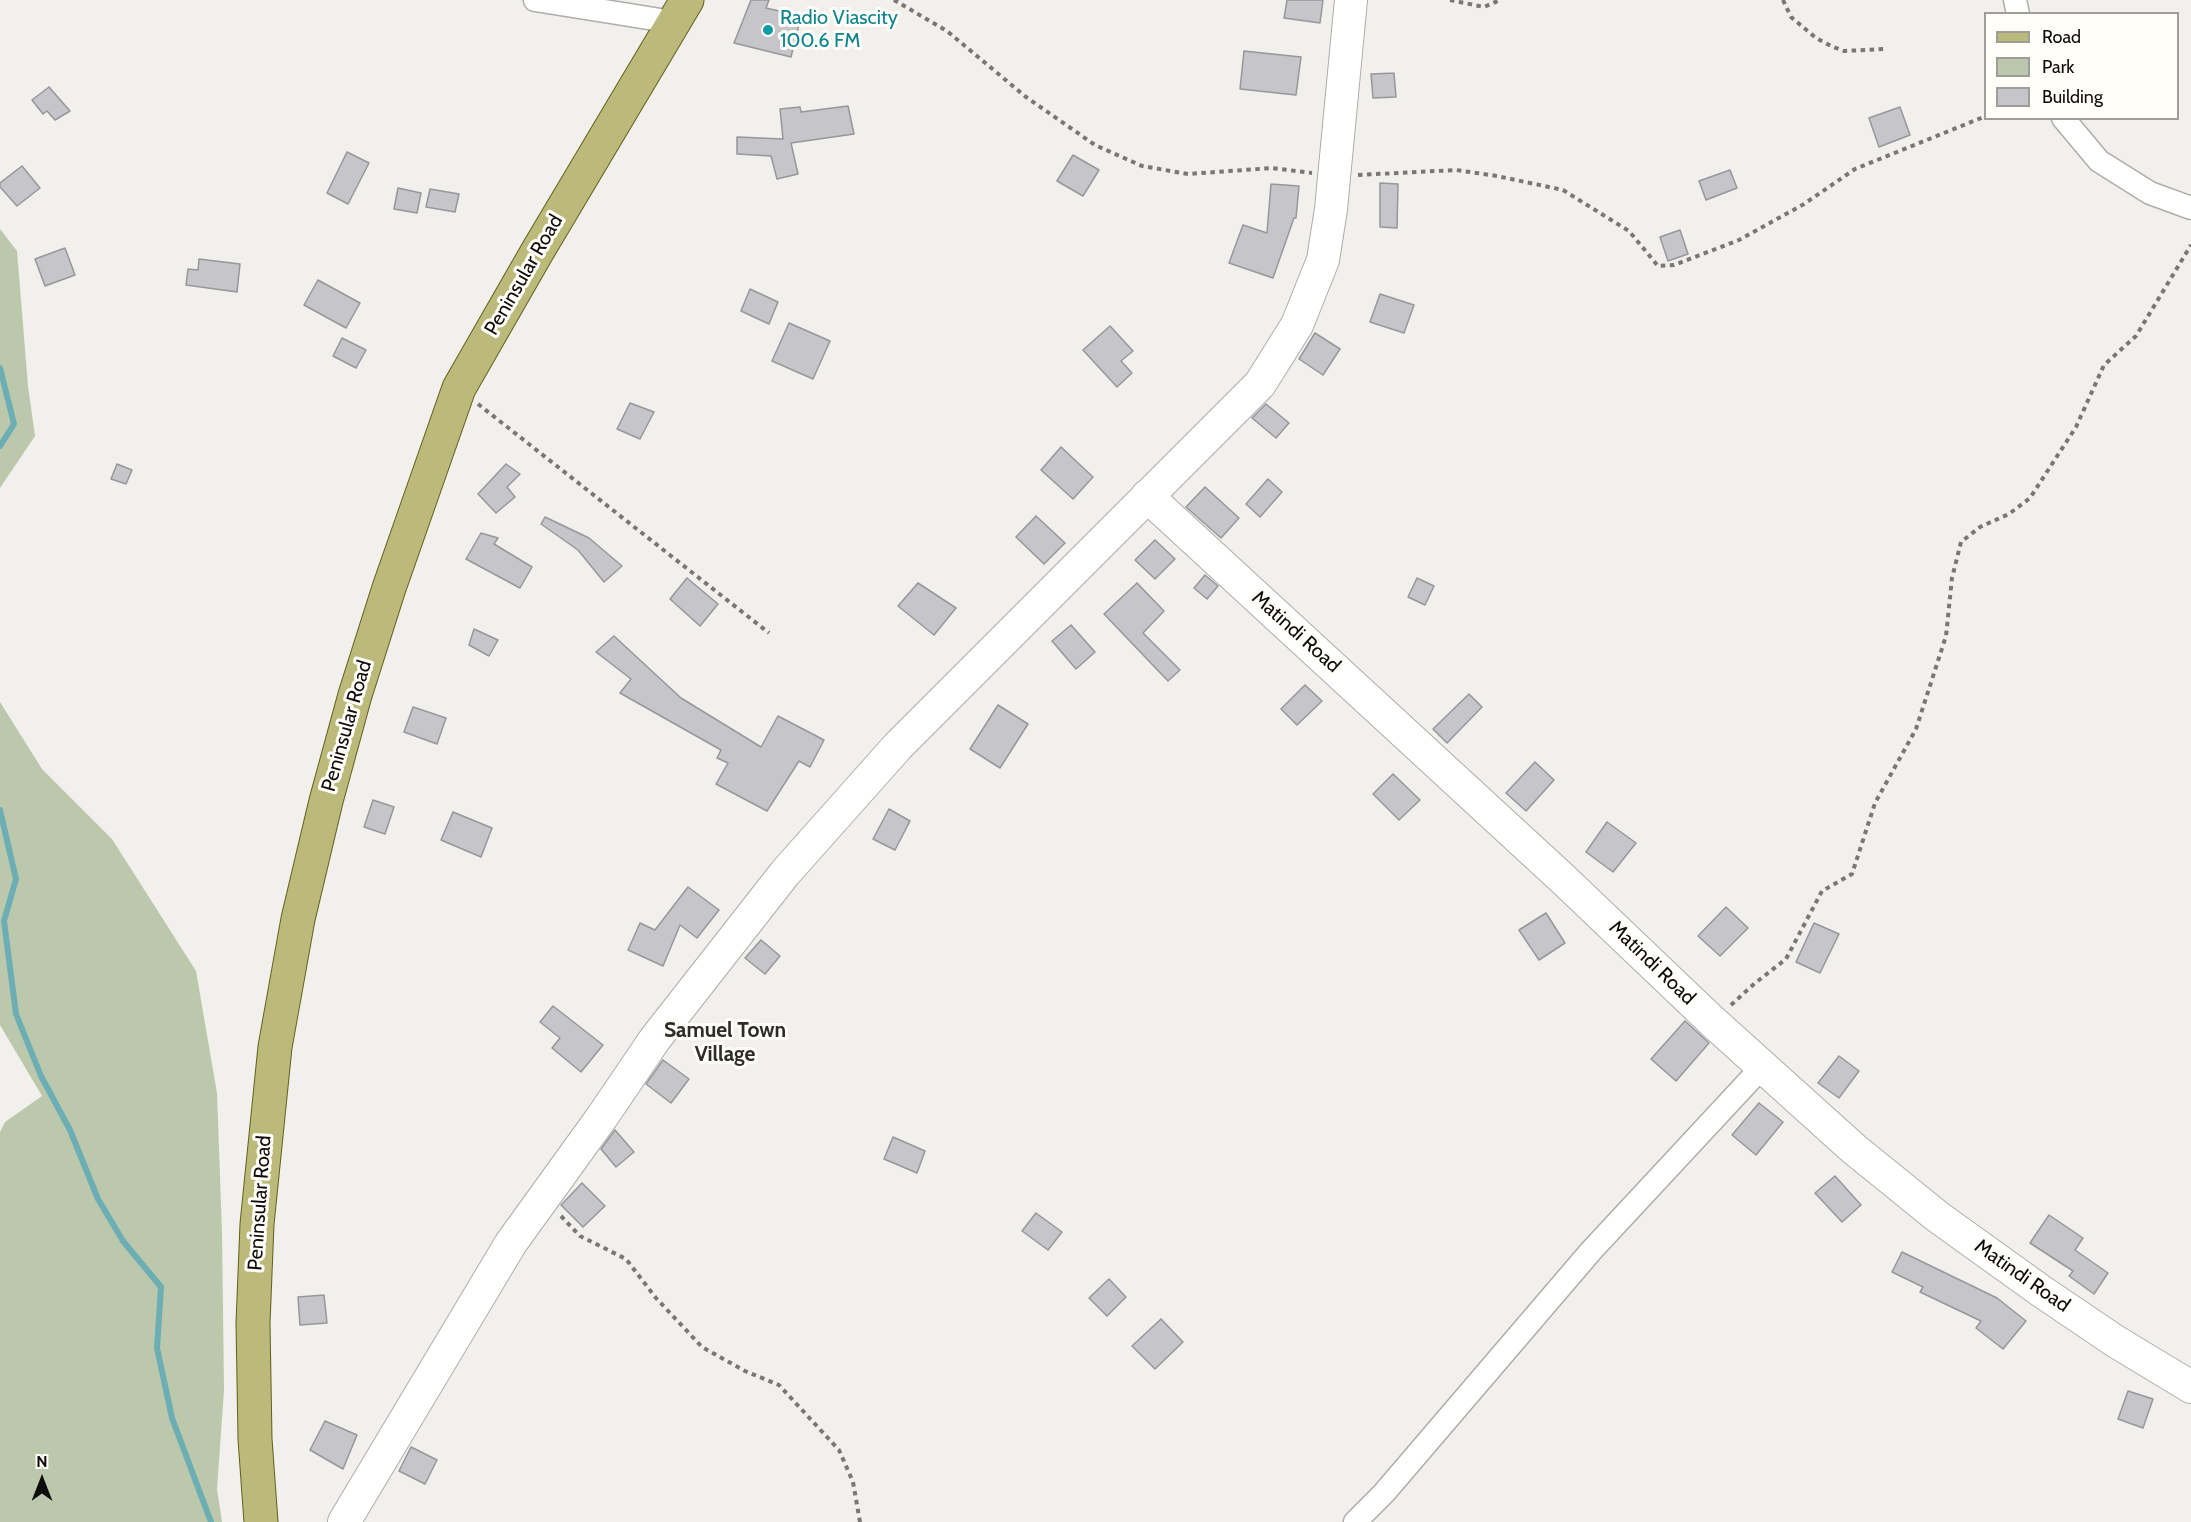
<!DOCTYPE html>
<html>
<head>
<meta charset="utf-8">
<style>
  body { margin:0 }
  #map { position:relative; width:2191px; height:1522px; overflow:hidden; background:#f1f0ec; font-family:Cabin,sans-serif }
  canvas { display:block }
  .legend { position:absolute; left:1984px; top:12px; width:195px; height:108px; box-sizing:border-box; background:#fffef9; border:2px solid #9e9d9a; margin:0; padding:8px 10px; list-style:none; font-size:18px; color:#0d0c0b }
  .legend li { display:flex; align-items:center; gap:12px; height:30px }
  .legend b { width:30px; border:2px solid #9e9d9a }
  .north { position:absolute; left:12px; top:1450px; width:60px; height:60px; -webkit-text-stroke:4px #fffef9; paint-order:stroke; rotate:0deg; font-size:16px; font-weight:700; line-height:24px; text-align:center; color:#0d0c0b }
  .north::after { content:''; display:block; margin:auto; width:21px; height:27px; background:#0d0c0b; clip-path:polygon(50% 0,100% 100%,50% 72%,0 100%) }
</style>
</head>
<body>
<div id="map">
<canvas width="2191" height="1522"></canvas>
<ul class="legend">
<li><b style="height:8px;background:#bcba7b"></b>Road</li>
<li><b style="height:16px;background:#bcc8ab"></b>Park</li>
<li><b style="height:16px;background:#c6c6ca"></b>Building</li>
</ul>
<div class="north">N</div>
</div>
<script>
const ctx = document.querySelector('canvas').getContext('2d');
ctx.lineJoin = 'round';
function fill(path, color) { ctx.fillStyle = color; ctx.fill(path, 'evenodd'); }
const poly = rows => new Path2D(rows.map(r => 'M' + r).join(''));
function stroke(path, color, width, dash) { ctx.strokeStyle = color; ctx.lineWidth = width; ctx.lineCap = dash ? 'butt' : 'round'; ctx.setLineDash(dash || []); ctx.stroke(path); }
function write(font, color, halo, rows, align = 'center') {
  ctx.font = font + ' Cabin,sans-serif'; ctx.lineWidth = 6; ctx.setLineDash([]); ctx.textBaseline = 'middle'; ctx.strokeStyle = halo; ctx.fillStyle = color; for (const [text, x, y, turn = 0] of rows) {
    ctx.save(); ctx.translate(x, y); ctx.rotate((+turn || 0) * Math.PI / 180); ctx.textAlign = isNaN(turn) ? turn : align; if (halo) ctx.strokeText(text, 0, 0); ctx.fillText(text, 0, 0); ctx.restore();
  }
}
const green = poly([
  [0,229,17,251,28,386,35,436,0,488],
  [0,702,42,769,112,839,196,971,217,1093,222,1232,224,1390,217,1489,222,1522,0,1522,0,1132,5,1122,42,1096,0,1025]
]);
const stream = poly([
  [0,368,14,424,0,446],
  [0,810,16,879,4,921,16,1014,41,1076,70,1130,98,1199,123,1241,161,1287,157,1348,172,1418,211,1522]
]);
const building = poly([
  [751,0,769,0,766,8,801,16,791,57,734,43,751,0],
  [1287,0,1323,0,1320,23,1284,18,1287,0],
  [1244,51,1301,57,1296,95,1240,89,1244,51],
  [1394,73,1396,97,1373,98,1371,74,1394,73],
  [49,87,70,111,55,120,47,111,43,114,32,100,49,87],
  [848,106,854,134,791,143,798,174,777,179,771,156,737,154,737,137,783,139,780,109,800,107,801,112,848,106],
  [1900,107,1910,135,1879,147,1869,118,1900,107],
  [347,152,369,163,348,204,327,193,347,152],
  [1073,155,1099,170,1083,196,1057,181,1073,155],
  [22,166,40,188,17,206,0,187,0,183,22,166],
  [1730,170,1737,188,1706,200,1699,181,1730,170],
  [1380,183,1398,184,1397,228,1380,227,1380,183],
  [1271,184,1299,186,1296,218,1294,218,1273,278,1229,263,1243,225,1267,233,1271,184],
  [398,188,421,193,417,213,394,209,398,188],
  [430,189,459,194,455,212,426,207,430,189],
  [1680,230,1688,254,1668,261,1660,237,1680,230],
  [65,248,75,275,45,286,35,259,65,248],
  [199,259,240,264,237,292,186,285,188,269,198,270,199,259],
  [318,280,360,303,346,328,304,305,318,280],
  [750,289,778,302,769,324,741,311,750,289],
  [1380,294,1414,305,1404,333,1370,322,1380,294],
  [789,323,830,341,813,379,772,361,789,323],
  [1110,326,1133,351,1121,361,1132,373,1117,387,1083,350,1110,326],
  [1315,333,1340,349,1323,375,1299,359,1315,333],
  [342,338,366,350,356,368,333,356,342,338],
  [630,403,654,412,640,439,617,429,630,403],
  [1266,404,1289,423,1276,438,1252,418,1266,404],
  [1061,447,1093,477,1073,499,1041,470,1061,447],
  [117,464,132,470,126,484,111,479,117,464],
  [506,464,520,474,507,487,515,497,496,513,478,494,506,464],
  [1268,479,1282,492,1260,517,1246,504,1268,479],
  [1205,487,1239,518,1221,538,1186,507,1205,487],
  [1036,516,1065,543,1044,564,1016,537,1036,516],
  [545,517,589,538,622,566,604,582,578,550,541,524,545,517],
  [481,533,498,538,494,544,532,567,520,588,466,559,481,533],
  [1155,540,1175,559,1155,579,1135,560,1155,540],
  [1205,575,1218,586,1207,599,1194,588,1205,575],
  [687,578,718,604,700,626,670,599,687,578],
  [1417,578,1434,586,1425,605,1408,597,1417,578],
  [918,583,956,608,934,635,898,606,918,583],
  [1137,583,1164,611,1143,633,1180,670,1168,681,1104,614,1137,583],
  [1071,625,1095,652,1076,669,1052,641,1071,625],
  [474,629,498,640,489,656,469,645,474,629],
  [614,636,681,698,761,747,778,716,824,740,810,767,799,761,767,811,716,784,728,763,717,758,721,750,620,693,631,679,596,652,614,636],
  [1305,685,1322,701,1297,725,1281,709,1305,685],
  [1469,694,1482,707,1447,743,1433,729,1469,694],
  [998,705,1028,724,1000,768,970,749,998,705],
  [413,707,446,718,437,744,404,732,413,707],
  [1535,762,1554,780,1526,811,1506,793,1535,762],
  [1393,774,1420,800,1399,820,1373,794,1393,774],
  [373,800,394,807,385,834,364,827,373,800],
  [889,809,910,821,895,850,873,839,889,809],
  [453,812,492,828,481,857,441,840,453,812],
  [1607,822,1636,843,1613,872,1586,852,1607,822],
  [688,887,719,910,697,938,680,925,663,966,628,950,640,923,655,930,688,887],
  [1726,907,1748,928,1720,956,1698,936,1726,907],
  [1546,913,1565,943,1539,960,1519,930,1546,913],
  [1814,923,1839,934,1820,973,1796,962,1814,923],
  [761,940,780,956,765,974,745,958,761,940],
  [553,1006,603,1045,581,1072,552,1048,560,1038,540,1022,553,1006],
  [1685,1021,1709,1043,1676,1081,1651,1059,1685,1021],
  [1839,1056,1859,1071,1839,1098,1818,1083,1839,1056],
  [663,1060,689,1079,671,1103,646,1084,663,1060],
  [1759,1103,1783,1122,1756,1155,1732,1135,1759,1103],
  [615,1130,634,1152,616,1167,601,1149,615,1130],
  [893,1137,925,1151,917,1173,884,1159,893,1137],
  [1835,1176,1861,1205,1842,1222,1815,1193,1835,1176],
  [582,1183,605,1206,583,1227,561,1205,582,1183],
  [1036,1213,1062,1232,1048,1250,1022,1231,1036,1213],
  [2049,1215,2083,1238,2075,1250,2108,1273,2094,1294,2069,1276,2073,1271,2030,1243,2049,1215],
  [1902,1252,1997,1298,2026,1321,2003,1349,1976,1328,1981,1321,1920,1292,1923,1287,1892,1272,1902,1252],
  [1109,1279,1126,1297,1107,1316,1089,1298,1109,1279],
  [324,1295,327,1323,300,1325,298,1297,324,1295],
  [1161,1319,1183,1342,1155,1369,1132,1346,1161,1319],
  [2128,1391,2153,1399,2143,1428,2118,1419,2128,1391],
  [325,1421,357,1435,343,1469,310,1450,325,1421],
  [411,1447,437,1460,425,1484,399,1471,411,1447]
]);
const path = poly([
  [894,0,947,31,1026,97,1095,145,1142,166,1188,174,1272,168,1312,173],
  [1450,0,1484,7,1500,0],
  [1783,0,1791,17,1816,38,1831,46,1844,51,1884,49],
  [1358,175,1456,170,1497,176,1563,190,1629,231,1658,266,1674,265,1739,240,1804,204,1855,169,1986,116],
  [478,404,769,633],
  [1731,1005,1754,984,1786,959,1822,891,1852,874,1875,803,1916,729,1946,636,1952,578,1961,542,1980,527,2009,514,2030,498,2076,427,2104,365,2136,336,2191,245],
  [561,1216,580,1236,626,1259,656,1298,702,1347,745,1371,779,1385,839,1450,853,1482,860,1522]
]);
const street = poly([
  [535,0,673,22],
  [2015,0,2018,14],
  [2063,118,2099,161,2150,193,2191,208],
  [1355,1522,1384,1493,1591,1251,1763,1066]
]);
const secondary = poly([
  [1147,496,1563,879,1713,1022,1854,1149,1938,1217,2041,1291,2115,1341,2191,1387],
  [344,1522,511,1243,602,1117,655,1039,785,873,898,746,1260,384,1297,325,1323,260,1331,209,1351,0]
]);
const primary = poly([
  [261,1522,255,1439,253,1323,257,1224,275,1047,298,919,326,801,355,695,389,588,459,388,537,252,687,0]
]);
const markers = [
  [768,30,6,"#0f9aa8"]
];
const cultureNames = [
  ["Radio Viascity",780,18],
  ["100.6 FM",780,41]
];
const streetNames = [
  ["Peninsular Road",524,275,-60],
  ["Matindi Road",1296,632,42],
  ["Peninsular Road",347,726,-74],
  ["Matindi Road",1652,963,44],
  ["Peninsular Road",260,1203,-86],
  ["Matindi Road",2022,1276,35]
];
const neighbourhoodNames = [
  ["Samuel Town",725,1031],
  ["Village",725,1055]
];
fill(green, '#bcc8ab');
stroke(stream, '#6caeb3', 6);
fill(building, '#c6c6ca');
stroke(building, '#96979a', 1.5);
stroke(street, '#aeada9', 25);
stroke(secondary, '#aeada9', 34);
stroke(primary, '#625f1b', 35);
stroke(path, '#787775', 4, [4.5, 4.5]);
stroke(street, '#fff', 22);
stroke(secondary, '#fff', 32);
stroke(primary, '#bcba7b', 33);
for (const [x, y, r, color] of markers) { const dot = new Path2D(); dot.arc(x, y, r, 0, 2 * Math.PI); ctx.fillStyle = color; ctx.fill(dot); stroke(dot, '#fffef9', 2); }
write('20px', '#0d838f', '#fffef9', cultureNames, 'left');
write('20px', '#0d0c0b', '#fffef9', streetNames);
write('bold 21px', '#2d2c29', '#fffef9', neighbourhoodNames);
</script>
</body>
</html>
